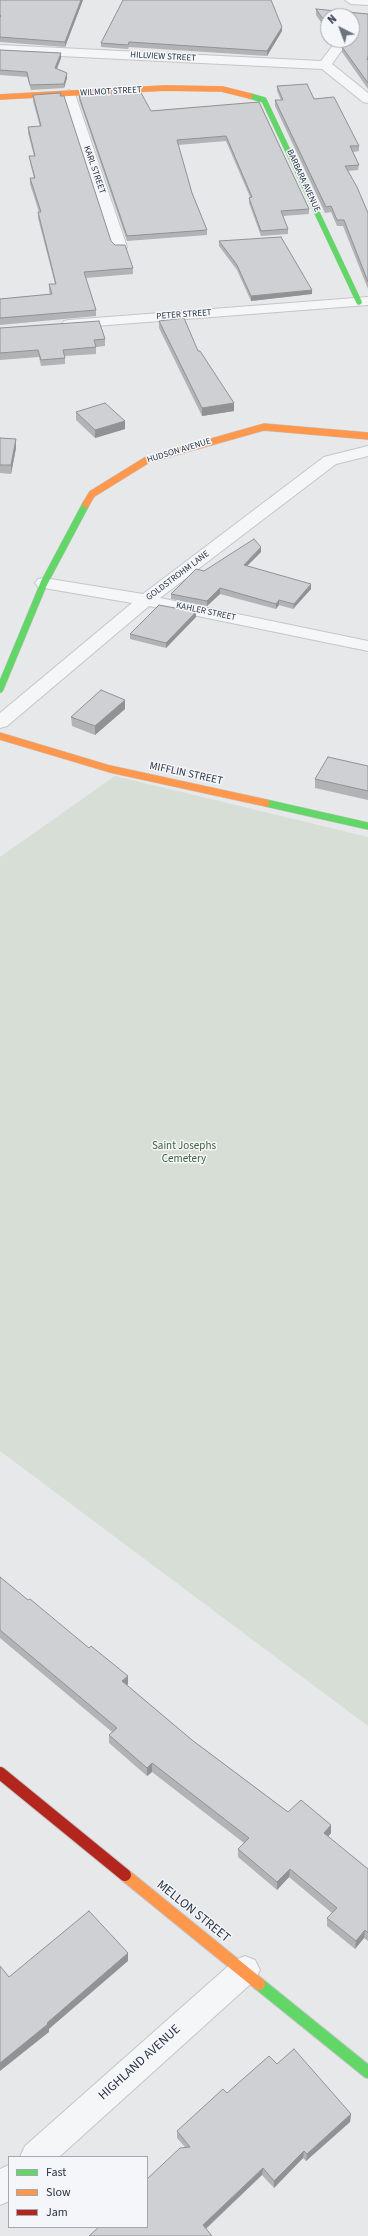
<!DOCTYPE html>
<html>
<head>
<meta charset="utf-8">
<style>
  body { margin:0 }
  #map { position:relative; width:368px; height:2236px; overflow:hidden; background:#e6e8ea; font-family:"Source Sans 3",sans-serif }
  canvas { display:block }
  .legend { position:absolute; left:8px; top:2156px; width:140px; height:72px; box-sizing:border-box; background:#f4f6f9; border:1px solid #a4a8b1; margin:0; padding:5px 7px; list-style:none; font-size:12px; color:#2b3445 }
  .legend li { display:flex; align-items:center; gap:8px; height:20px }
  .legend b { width:20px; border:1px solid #a4a8b1 }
  .north { position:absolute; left:320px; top:8px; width:40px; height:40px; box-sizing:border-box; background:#f4f6f9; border:1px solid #a4a8b1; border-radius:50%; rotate:318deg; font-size:11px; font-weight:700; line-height:16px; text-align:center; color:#2b3445 }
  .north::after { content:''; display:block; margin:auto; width:14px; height:18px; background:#6c737f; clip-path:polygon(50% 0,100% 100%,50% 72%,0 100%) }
</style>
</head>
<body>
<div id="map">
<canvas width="368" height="2236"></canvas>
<ul class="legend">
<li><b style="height:5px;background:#63d668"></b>Fast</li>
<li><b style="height:5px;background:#ff974d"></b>Slow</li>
<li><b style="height:5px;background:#b3261e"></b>Jam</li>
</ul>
<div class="north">N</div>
</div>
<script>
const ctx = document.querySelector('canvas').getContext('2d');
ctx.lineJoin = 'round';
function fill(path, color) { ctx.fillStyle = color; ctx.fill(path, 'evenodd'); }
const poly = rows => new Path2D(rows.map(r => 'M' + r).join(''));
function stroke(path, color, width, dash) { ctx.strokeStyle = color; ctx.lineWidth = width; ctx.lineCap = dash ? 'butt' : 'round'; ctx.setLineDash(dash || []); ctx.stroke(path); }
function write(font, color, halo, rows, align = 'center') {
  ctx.font = font + ' "Source Sans 3",sans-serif'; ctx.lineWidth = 3; ctx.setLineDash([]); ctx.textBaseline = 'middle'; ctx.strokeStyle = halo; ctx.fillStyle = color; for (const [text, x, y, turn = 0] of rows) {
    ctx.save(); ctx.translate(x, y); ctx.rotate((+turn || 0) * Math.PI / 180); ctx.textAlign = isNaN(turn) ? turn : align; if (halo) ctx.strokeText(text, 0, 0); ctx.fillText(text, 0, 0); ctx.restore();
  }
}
const green = poly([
  [115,776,368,837,368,1726,0,1451,0,857]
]);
const street = poly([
  [345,0,368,0,368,5,351,4,345,0],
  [337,40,349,40,332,64,368,93,368,103,363,102,322,69,0,53,0,45,321,61,337,40],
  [69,90,75,94,127,247,125,250,115,250,113,247,63,94,69,90],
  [368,297,368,305,69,328,64,327,62,324,64,321,69,320,368,297],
  [368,446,368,456,336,464,160,598,368,641,368,651,149,606,7,726,0,728,0,713,132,603,38,587,35,583,38,579,44,578,143,594,324,457,368,446],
  [245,1956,255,1960,260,1970,255,1980,59,2157,20,2157,25,2146,235,1960,245,1956],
  [9,2165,9,2201,0,2205,0,2169,9,2165]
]);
const fastFar2 = poly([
  [250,96,264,100,359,302]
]);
const fastFar1 = poly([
  [0,689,44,583,86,504],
  [266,803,368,826]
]);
const fast = poly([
  [259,1984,368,2072]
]);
const slowFar2 = poly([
  [0,97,165,88,222,89,250,96]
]);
const slowFar1 = poly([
  [86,504,92,494,147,460,264,427,368,436],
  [0,736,110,769,266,803]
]);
const slow = poly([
  [125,1875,259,1984]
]);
const jam = poly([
  [0,1773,125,1875]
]);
const wall = poly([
  [0,0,83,0,65,47,0,42],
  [316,9,368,14,368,89,342,52,342,47,352,40,352,16,328,16,328,32,316,15],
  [282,31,267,56,129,47,128,49,101,47,101,43],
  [0,50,61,53,61,58,57,69,67,73,67,78,64,88,31,90,27,77,0,75],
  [277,86,314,99,359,146,359,151,353,152,359,165,358,170,348,171,368,213,368,289,343,226,337,226,331,212,325,213,275,106,275,100,281,100,277,91],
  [61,93,61,96,111,241,133,268,133,274,86,278,96,310,96,316,0,325,0,299,50,294,49,291,49,284,55,284,38,218,38,212,39,212,30,184,30,178,34,178,30,162,29,156,34,156,28,133,28,127,40,127,33,101,33,95],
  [79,96,151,111,259,102,309,209,309,214,283,216,288,229,288,234,261,236,249,203,249,198,250,197,226,141,178,145,192,193,207,230,207,235,127,241,79,100],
  [219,241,312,290,312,294,251,301,237,270,219,246],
  [159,321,198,351,234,403,234,411,202,416,159,328],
  [0,328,105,339,105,346,96,347,96,354,65,356,65,364,41,366,39,357,0,360],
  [76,412,125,421,125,429,95,438,76,420],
  [0,438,16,439,16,448,11,474,0,473],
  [261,552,247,566,311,589,293,609,279,605,276,609,220,594,207,606,171,599,171,594,204,571],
  [196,617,166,648,130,639,130,634],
  [125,709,95,735,72,726,71,717],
  [368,766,368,800,315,788,315,779],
  [0,1577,128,1684,127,1685,192,1740,288,1812,331,1825,331,1833,328,1837,368,1869,368,1941,364,1938,355,1949,327,1926,327,1918,332,1913,289,1877,277,1890,238,1857,238,1849,244,1843,152,1772,147,1776,109,1743,109,1735,112,1732,0,1638],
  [277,2064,351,2114,350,2122,306,2161,303,2158,274,2188,262,2175,206,2229,147,2227,185,2147,177,2138,177,2131,227,2093]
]);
const shadedWall = poly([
  [81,0,83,0,65,47,65,42],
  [282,27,282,31,267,56,267,51],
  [61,53,61,58,55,73,55,68],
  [67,73,67,78,64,88,64,84],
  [312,290,312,294,251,301,251,296],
  [234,403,234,411,202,416,202,408],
  [125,421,125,429,95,438,95,430],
  [16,439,16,448,11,474,11,465],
  [261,547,261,552,243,570,244,565],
  [311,584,311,589,293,609,294,604],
  [220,588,220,594,207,606,207,601],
  [279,600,279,605,276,609,276,604],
  [196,612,196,617,166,648,166,643],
  [125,700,125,709,95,735,95,726],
  [128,1676,128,1684,123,1689,122,1681],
  [152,1763,152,1772,147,1776,147,1768],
  [331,1825,331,1833,323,1842,324,1833],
  [290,1869,289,1877,277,1890,277,1882],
  [365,1930,364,1938,355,1949,356,1941],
  [128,1953,128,1961,49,2029,49,2032,0,2071,0,2063],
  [351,2114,350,2122,306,2161,307,2154],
  [304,2151,303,2158,274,2188,274,2181],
  [263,2168,262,2175,202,2232,203,2225]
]);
const building = poly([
  [0,0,81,0,65,42,0,37,0,17,1,16,0,15,0,0],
  [123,0,271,0,282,27,267,51,129,42,128,45,101,43,123,0],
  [316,9,368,14,368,56,367,60,368,59,368,83,342,47,346,40,352,40,352,16,328,16,328,26,316,9],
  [0,50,61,53,55,68,67,73,64,84,30,85,27,72,0,70,0,50],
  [307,84,314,99,334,97,359,146,350,146,359,165,345,166,357,187,368,213,368,282,344,220,337,220,331,206,326,207,275,100,283,100,277,86,307,84],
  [140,91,151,111,259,102,309,209,281,211,288,229,261,231,249,198,252,197,226,136,177,140,192,193,207,230,127,236,79,96,140,91],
  [61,93,60,96,64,96,111,241,115,245,125,245,133,268,84,272,96,310,0,318,0,299,52,294,49,284,56,284,38,212,41,212,30,178,35,178,29,156,35,156,28,127,41,126,33,95,61,93],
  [281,237,312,290,251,296,237,265,219,241,281,237],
  [184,318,198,351,200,351,234,403,202,408,159,321,184,318],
  [99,321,105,339,94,340,96,347,63,350,65,358,41,360,38,350,0,353,0,328,99,321],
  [105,403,125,421,95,430,76,412,105,403],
  [0,438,16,439,11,465,0,465,0,438],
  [254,539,261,547,244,565,311,584,294,604,279,600,276,604,220,588,207,601,171,594,196,569,204,571,254,539],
  [159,605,196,612,166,643,130,634,159,605],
  [101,690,125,700,95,726,71,717,101,690],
  [328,757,368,766,368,791,315,779,328,757],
  [0,1577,28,1600,30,1599,89,1648,91,1646,128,1676,122,1681,192,1740,288,1812,301,1800,331,1825,324,1833,368,1869,368,1933,365,1930,356,1941,327,1918,337,1908,290,1869,277,1882,238,1849,249,1838,152,1763,147,1768,109,1735,117,1728,0,1630,0,1577],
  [89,1911,128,1953,47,2023,48,2024,0,2063,0,1966,9,1977,89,1911],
  [294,2049,351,2114,307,2154,304,2151,274,2181,263,2168,203,2225,212,2236,89,2236,99,2227,147,2227,147,2179,180,2148,190,2147,177,2131,223,2089,227,2093,269,2056,277,2064,294,2049]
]);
const farStreetnames = [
  ["HILLVIEW STREET",163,57,3],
  ["WILMOT STREET",111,92,-3],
  ["KARL STREET",94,170,71],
  ["BARBARA AVENUE",303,181,65],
  ["PETER STREET",184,315,-4],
  ["HUDSON AVENUE",179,451,-17],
  ["GOLDSTROHM LANE",178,576,-37],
  ["KAHLER STREET",206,612,12]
];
const streetNames = [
  ["MIFFLIN STREET",186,774,12]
];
const parkNames = [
  ["Saint Josephs",184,1147],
  ["Cemetery",184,1160]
];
const nearStreetnames = [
  ["MELLON STREET",193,1912,39],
  ["HIGHLAND AVENUE",140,2063,-42]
];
fill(green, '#d6ded6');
stroke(street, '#c4c6c8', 2);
stroke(fastFar2, '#c4c6c8', 6);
stroke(fastFar1, '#c4c6c8', 8);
stroke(fast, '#c4c6c8', 14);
stroke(slowFar2, '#c4c6c8', 6);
stroke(slowFar1, '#c4c6c8', 8);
stroke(slow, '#c4c6c8', 14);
stroke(jam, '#c4c6c8', 14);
fill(street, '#f5f6f7');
stroke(fastFar2, '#63d668', 5.5);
stroke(fastFar1, '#63d668', 7);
stroke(fast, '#63d668', 12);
stroke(slowFar2, '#ff974d', 5.5);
stroke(slowFar1, '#ff974d', 7);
stroke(slow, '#ff974d', 12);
stroke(jam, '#b3261e', 12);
fill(wall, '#b1b3b5');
fill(shadedWall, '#909294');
fill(building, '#ced0d3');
stroke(building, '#909294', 1);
write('9px', '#2b3445', '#f4f6f9', farStreetnames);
write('11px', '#2b3445', '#f4f6f9', streetNames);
write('11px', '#3f6138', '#f4f6f9', parkNames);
write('13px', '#2b3445', '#f4f6f9', nearStreetnames);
</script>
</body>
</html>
